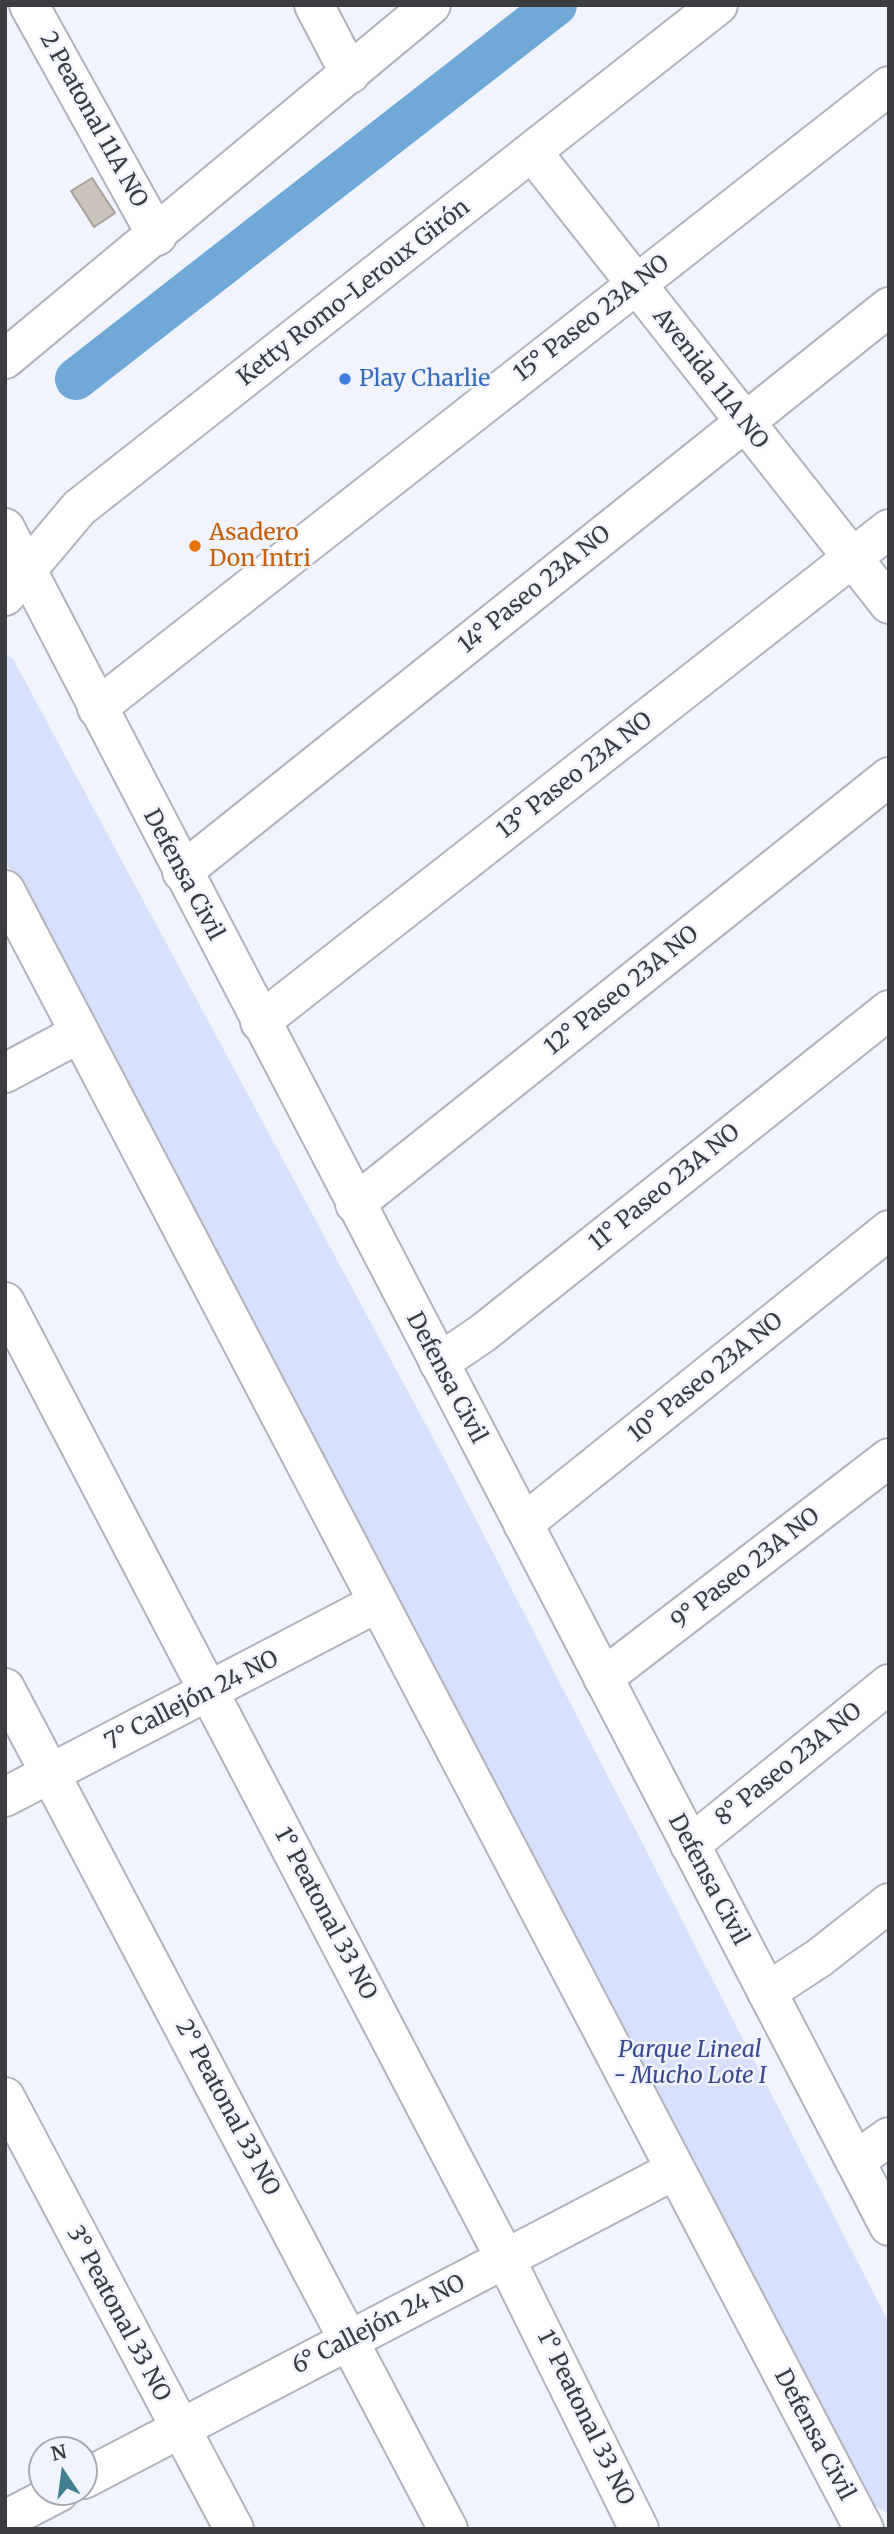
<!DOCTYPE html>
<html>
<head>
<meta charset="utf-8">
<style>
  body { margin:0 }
  #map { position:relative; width:894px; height:2534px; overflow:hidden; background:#f1f4fd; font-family:Merriweather,serif }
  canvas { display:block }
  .frame { position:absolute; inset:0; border:7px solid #3b3c40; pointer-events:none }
  .north { position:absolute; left:28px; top:2436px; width:70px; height:70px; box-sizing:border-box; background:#f1f4fd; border:2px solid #a8aab1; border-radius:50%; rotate:347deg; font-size:19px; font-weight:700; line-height:28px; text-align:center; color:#3b3c40 }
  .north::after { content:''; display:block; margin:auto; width:24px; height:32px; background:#3f8192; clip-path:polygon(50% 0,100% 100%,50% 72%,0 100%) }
</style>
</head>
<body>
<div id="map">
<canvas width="894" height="2534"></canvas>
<div class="frame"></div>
<div class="north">N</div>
</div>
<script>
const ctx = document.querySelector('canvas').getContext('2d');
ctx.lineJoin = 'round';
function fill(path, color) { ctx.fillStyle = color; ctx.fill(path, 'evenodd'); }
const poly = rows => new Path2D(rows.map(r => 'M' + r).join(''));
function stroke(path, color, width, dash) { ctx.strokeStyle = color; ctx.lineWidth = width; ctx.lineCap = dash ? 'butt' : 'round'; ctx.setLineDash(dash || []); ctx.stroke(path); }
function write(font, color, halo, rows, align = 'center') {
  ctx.font = font + ' Merriweather,serif'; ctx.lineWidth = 5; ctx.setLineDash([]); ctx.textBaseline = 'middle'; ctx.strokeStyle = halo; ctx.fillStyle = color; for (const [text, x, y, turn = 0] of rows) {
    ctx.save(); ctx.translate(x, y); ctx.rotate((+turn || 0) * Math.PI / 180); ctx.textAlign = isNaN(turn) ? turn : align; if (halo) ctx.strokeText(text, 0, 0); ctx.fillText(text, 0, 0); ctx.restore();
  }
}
const green = poly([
  [5,654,13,659,453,1475,889,2323,889,2514,865,2500,5,860]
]);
const canal = poly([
  [76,379,556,5]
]);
const building = poly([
  [92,178,115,213,94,227,71,191,92,178]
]);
const minor = poly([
  [29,5,157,236],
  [314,5,350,74],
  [533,153,889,604],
  [97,708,889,86],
  [182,872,889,307],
  [260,1022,889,529],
  [5,1073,80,1033],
  [355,1204,889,777],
  [5,1302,506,2260,639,2529],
  [439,1363,483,1333,889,1010],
  [523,1524,889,1230],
  [603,1678,889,1458],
  [5,1688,448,2529],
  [5,1797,377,1603],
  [690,1845,889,1684],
  [767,1992,819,1958,889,1903],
  [5,2097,234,2529],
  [855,2161,889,2137],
  [84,2479,673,2171],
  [5,2520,59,2492]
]);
const tertiary = poly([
  [5,359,431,5],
  [5,528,889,2226],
  [5,596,79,508,718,5],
  [5,890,864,2529]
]);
const markers = [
  [345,379,7,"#3f7fe0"],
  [195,546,7,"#e8710a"]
];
const streetNames = [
  ["2 Peatonal 11A NO",93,120,61],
  ["Ketty Romo-Leroux Girón",354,293,-38],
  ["15° Paseo 23A NO",592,319,-38],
  ["Avenida 11A NO",710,379,52],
  ["14° Paseo 23A NO",535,590,-39],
  ["13° Paseo 23A NO",575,776,-38],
  ["Defensa Civil",183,875,62],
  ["12° Paseo 23A NO",622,991,-39],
  ["11° Paseo 23A NO",665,1188,-39],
  ["Defensa Civil",446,1378,62],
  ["10° Paseo 23A NO",706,1378,-39],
  ["9° Paseo 23A NO",746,1569,-38],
  ["7° Callejón 24 NO",192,1701,-27],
  ["8° Paseo 23A NO",789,1765,-39],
  ["Defensa Civil",708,1880,62],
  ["1° Peatonal 33 NO",325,1914,62],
  ["2° Peatonal 33 NO",227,2108,62],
  ["3° Peatonal 33 NO",118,2314,62],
  ["6° Callejón 24 NO",379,2325,-27],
  ["1° Peatonal 33 NO",585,2418,64],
  ["Defensa Civil",814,2435,62]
];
const shopNames = [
  ["Play Charlie",359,379]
];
const foodNames = [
  ["Asadero",209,533],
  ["Don Intri",209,559]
];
const parkNames = [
  ["Parque Lineal",690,2050],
  ["- Mucho Lote I",690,2076]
];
fill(green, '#d7e0fd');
stroke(canal, '#6ea9d8', 42);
fill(building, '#cbc4bd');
stroke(building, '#a7a099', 2);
stroke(minor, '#b1b3bc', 42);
stroke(tertiary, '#b1b3bc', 42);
stroke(minor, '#fff', 38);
stroke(tertiary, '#fff', 38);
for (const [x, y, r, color] of markers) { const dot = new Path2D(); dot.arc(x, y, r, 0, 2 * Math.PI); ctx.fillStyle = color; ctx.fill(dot); stroke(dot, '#f1f4fd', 2.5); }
write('23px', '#3b3c40', '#f1f4fd', streetNames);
write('23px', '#366cbe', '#f1f4fd', shopNames, 'left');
write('23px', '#c56008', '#f1f4fd', foodNames, 'left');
write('italic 23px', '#394a93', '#f1f4fd', parkNames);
</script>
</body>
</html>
